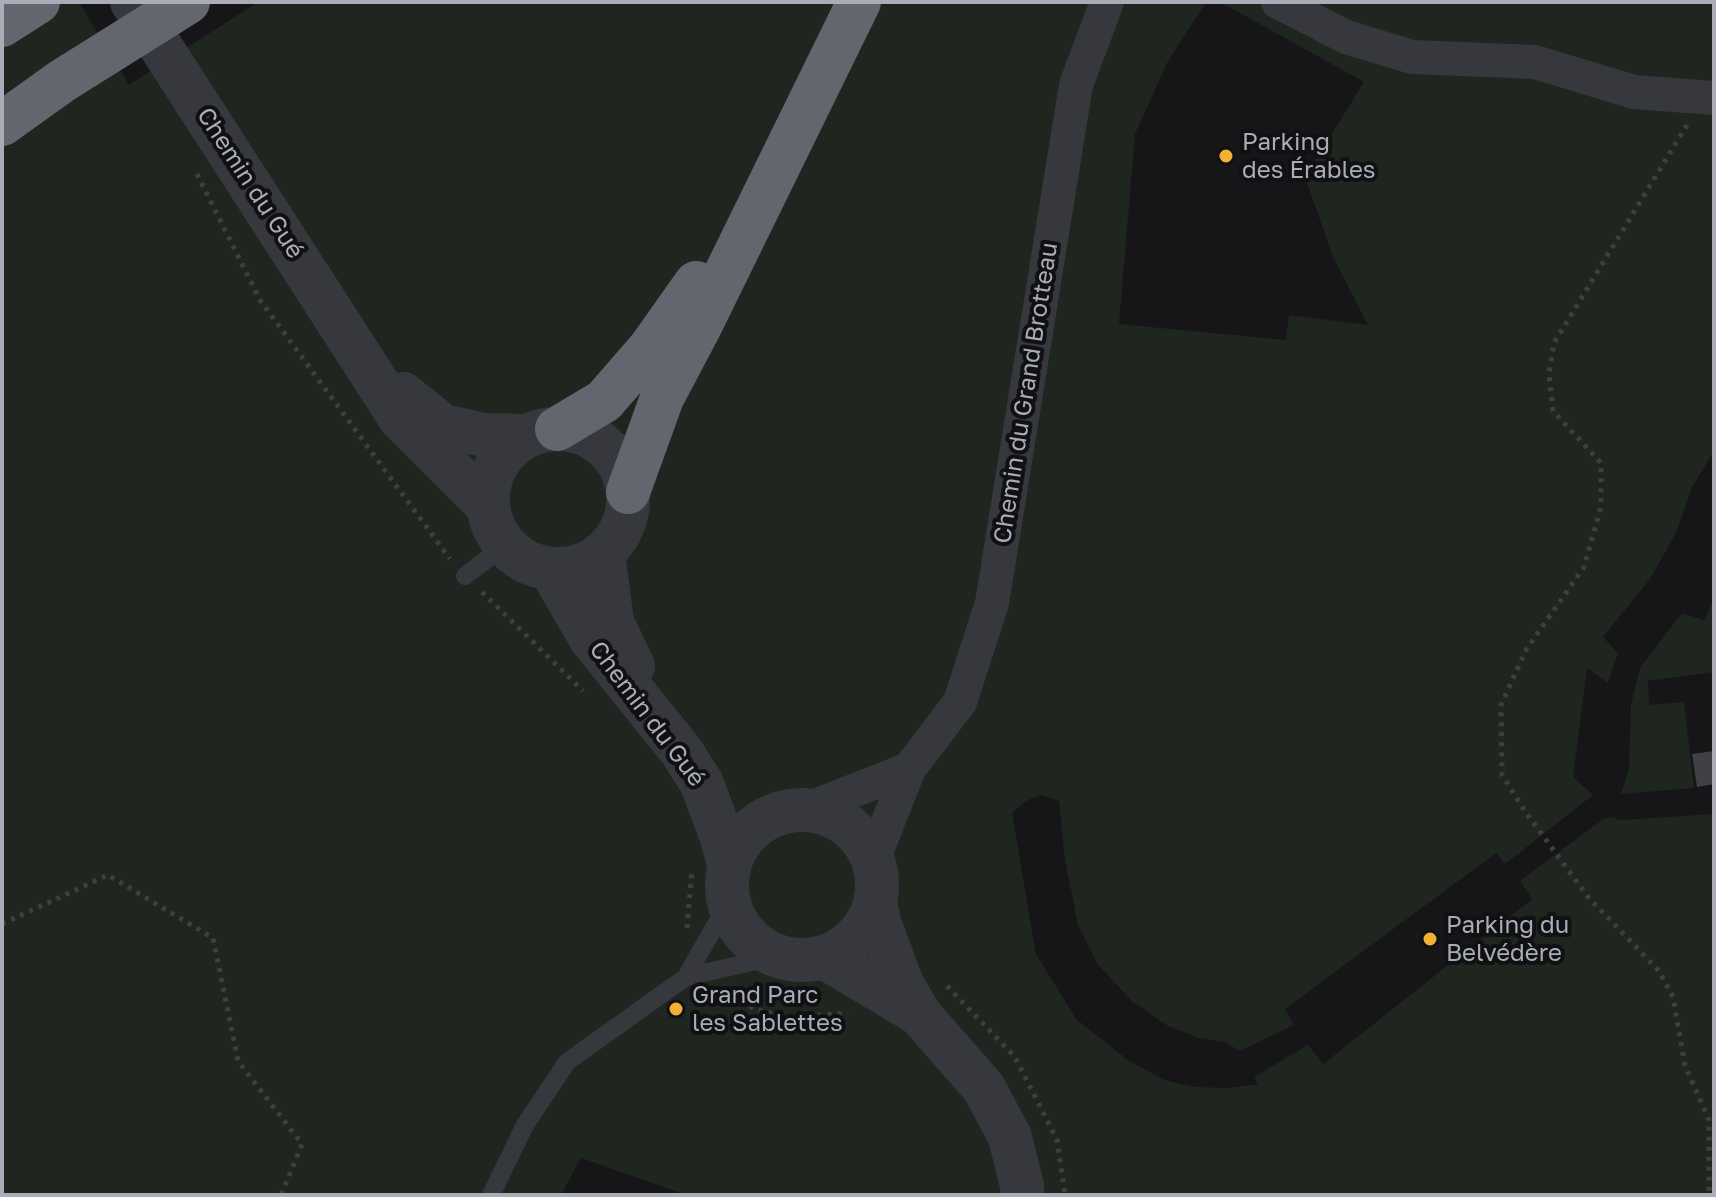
<!DOCTYPE html>
<html>
<head>
<meta charset="utf-8">
<style>
  body { margin:0 }
  #map { position:relative; width:1716px; height:1197px; overflow:hidden; background:#161618; font-family:"Golos Text",sans-serif }
  canvas { display:block }
  .frame { position:absolute; inset:0; border:4px solid #a8adb8; pointer-events:none }
</style>
</head>
<body>
<div id="map">
<canvas width="1716" height="1197"></canvas>
<div class="frame"></div>
</div>
<script>
const ctx = document.querySelector('canvas').getContext('2d');
ctx.lineJoin = 'round';
function fill(path, color) { ctx.fillStyle = color; ctx.fill(path, 'evenodd'); }
const poly = rows => new Path2D(rows.map(r => 'M' + r).join(''));
function stroke(path, color, width, dash) { ctx.strokeStyle = color; ctx.lineWidth = width; ctx.lineCap = dash ? 'butt' : 'round'; ctx.setLineDash(dash || []); ctx.stroke(path); }
function write(font, color, halo, rows, align = 'center') {
  ctx.font = font + ' "Golos Text",sans-serif'; ctx.lineWidth = 8; ctx.setLineDash([]); ctx.textBaseline = 'middle'; ctx.strokeStyle = halo; ctx.fillStyle = color; for (const [text, x, y, turn = 0] of rows) {
    ctx.save(); ctx.translate(x, y); ctx.rotate((+turn || 0) * Math.PI / 180); ctx.textAlign = isNaN(turn) ? turn : align; if (halo) ctx.strokeText(text, 0, 0); ctx.fillText(text, 0, 0); ctx.restore();
  }
}
const green = poly([
  [2,2,79,2,129,85,258,2,1206,2,1167,63,1135,134,1119,324,1286,340,1289,315,1368,325,1333,257,1305,177,1364,82,1220,2,1714,2,1714,451,1692,487,1676,533,1650,579,1603,637,1618,653,1608,683,1587,668,1573,777,1593,795,1505,864,1496,853,1285,1009,1294,1025,1240,1051,1224,1042,1199,1038,1168,1026,1133,1002,1098,965,1078,925,1065,860,1059,801,1040,795,1026,801,1012,813,1036,954,1076,1019,1128,1060,1164,1080,1195,1087,1229,1088,1258,1084,1254,1077,1308,1045,1323,1064,1532,899,1520,881,1602,820,1610,817,1621,820,1714,814,1714,1195,686,1195,581,1158,561,1195,2,1195],
  [1714,598,1714,672,1648,681,1649,705,1684,702,1694,788,1621,794,1629,768,1631,705,1640,668,1682,613,1704,620]
]);
const building = poly([
  [1714,751,1714,784,1697,787,1692,754]
]);
const path = poly([
  [1687,125,1554,343,1549,374,1553,411,1601,463,1601,507,1584,567,1526,650,1501,705,1502,775,1524,810,1588,897,1659,971,1673,997,1685,1065,1709,1120,1709,1195],
  [197,174,260,300,450,559],
  [482,592,583,691],
  [2,924,108,875,213,938,238,1061,302,1144,281,1195],
  [687,928,692,870],
  [947,986,1015,1057,1057,1140,1065,1195],
  [724,991,736,1001,764,1012,792,1017,848,1013]
]);
const service = poly([
  [465,576,504,546],
  [686,977,728,903],
  [491,1195,525,1125,567,1062,686,977,778,956]
]);
const minor = poly([
  [1278,2,1346,37,1412,57,1535,62,1634,92,1714,98],
  [807,809,909,769],
  [873,860,909,769,960,702,992,603,1076,85,1107,2]
]);
const tertiary = poly([
  [132,2,400,418,487,505],
  [403,394,443,426,484,435,528,436],
  '488 499a70 70 0 1 1 140 0a70 70 0 1 1-140 0Z',
  [603,554,612,622,633,666],
  [551,570,591,639,682,752,702,784,721,835,729,864],
  '727 885a75 75 0 1 1 150 0a75 75 0 1 1-150 0Z',
  [875,903,880,925,902,984,920,1015,984,1088,1010,1137,1022,1186,1022,1195],
  [824,957,918,1013]
]);
const motorway = poly([
  [2,25,38,2],
  [2,124,62,81,188,2],
  [557,429,604,401,650,348,696,283],
  [628,492,662,398,699,328,859,2]
]);
const markers = [
  [1226,156,8,"#f2b134"],
  [1430,939,8,"#f2b134"],
  [676,1009,8,"#f2b134"]
];
const poiNames = [
  ["Parking",1242,142],
  ["des Érables",1242,170],
  ["Parking du",1446,925],
  ["Belvédère",1446,953],
  ["Grand Parc",692,995],
  ["les Sablettes",692,1023]
];
const streetNames = [
  ["Chemin du Gué",250,183,57],
  ["Chemin du Grand Brotteau",1026,393,-81],
  ["Chemin du Gué",647,714,53]
];
fill(green, '#1e261f');
fill(building, '#404145');
stroke(path, '#3d3f44', 5, [4, 6]);
stroke(service, '#37383d', 18);
stroke(minor, '#37383d', 34);
stroke(tertiary, '#37383d', 44);
stroke(motorway, '#63666e', 44);
for (const [x, y, r, color] of markers) { const dot = new Path2D(); dot.arc(x, y, r, 0, 2 * Math.PI); ctx.fillStyle = color; ctx.fill(dot); stroke(dot, '#111113', 3); }
write('24px', '#a8adb8', '#111113', poiNames, 'left');
write('24px', '#a8adb8', '#111113', streetNames);
</script>
</body>
</html>
